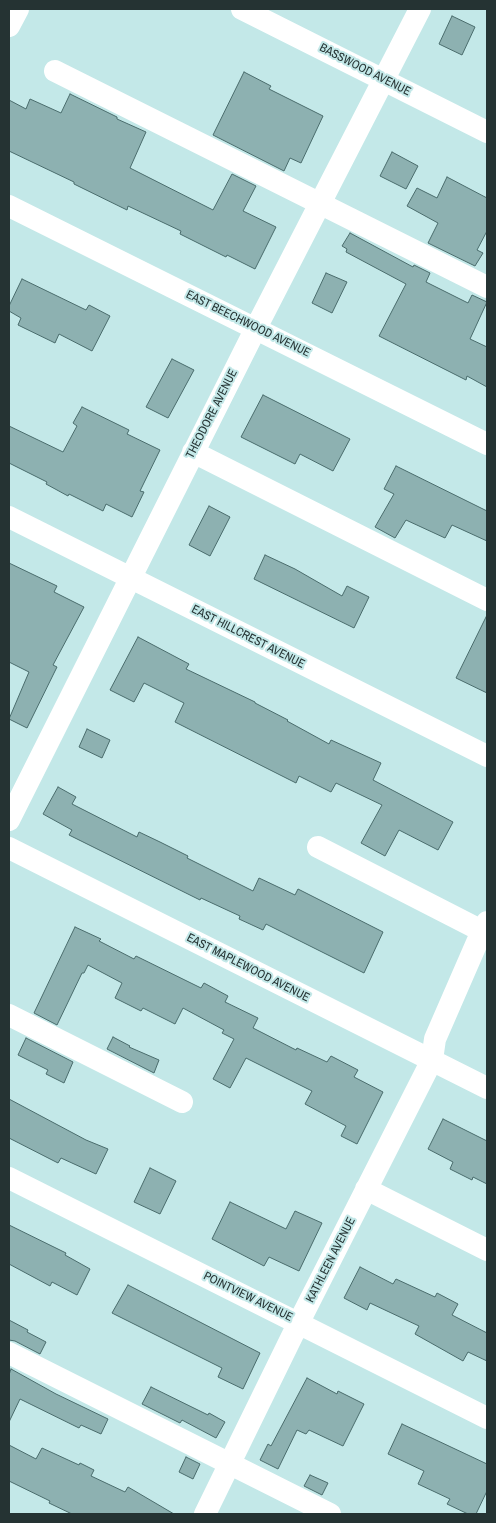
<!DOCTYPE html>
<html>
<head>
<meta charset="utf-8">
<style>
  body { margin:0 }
  #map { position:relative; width:496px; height:1523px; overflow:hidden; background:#c3e8e8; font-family:"Archivo Narrow",sans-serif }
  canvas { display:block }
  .frame { position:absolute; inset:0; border:10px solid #253333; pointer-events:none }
</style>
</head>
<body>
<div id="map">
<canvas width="496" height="1523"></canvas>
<div class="frame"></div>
</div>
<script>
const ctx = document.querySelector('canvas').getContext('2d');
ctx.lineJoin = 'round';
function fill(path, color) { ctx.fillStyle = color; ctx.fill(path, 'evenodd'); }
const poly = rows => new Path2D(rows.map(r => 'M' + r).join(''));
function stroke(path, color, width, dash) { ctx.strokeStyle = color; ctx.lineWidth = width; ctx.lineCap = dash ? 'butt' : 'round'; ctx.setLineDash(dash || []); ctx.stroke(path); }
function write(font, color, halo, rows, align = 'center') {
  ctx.font = font + ' "Archivo Narrow",sans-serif'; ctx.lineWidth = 4; ctx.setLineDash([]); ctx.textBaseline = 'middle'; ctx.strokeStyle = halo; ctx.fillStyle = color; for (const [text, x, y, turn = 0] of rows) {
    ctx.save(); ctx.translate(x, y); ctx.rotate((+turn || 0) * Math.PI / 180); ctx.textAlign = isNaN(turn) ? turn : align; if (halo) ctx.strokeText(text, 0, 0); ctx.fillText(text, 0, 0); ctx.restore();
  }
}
const building = poly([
  [452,16,475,27,462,55,439,44,452,16],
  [244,72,271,86,269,89,323,116,301,163,290,158,284,171,213,135,244,72],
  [70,94,117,117,117,119,146,132,130,168,213,210,232,174,256,186,243,211,276,227,255,269,227,255,226,257,180,234,181,231,128,206,127,210,74,184,74,182,9,151,9,100,26,109,30,99,61,113,70,94],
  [392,152,418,166,406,189,380,176,392,152],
  [447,177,487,198,487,231,477,250,483,253,475,266,428,243,438,223,407,206,417,188,437,198,447,177],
  [350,233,413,267,414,265,430,273,426,282,468,303,472,295,487,302,470,339,487,347,487,387,467,376,466,380,379,336,406,284,346,252,347,249,342,246,350,233],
  [326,273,347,282,332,313,312,303,326,273],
  [22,279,86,310,89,305,110,316,92,351,59,334,55,343,18,325,21,318,9,311,9,306,22,279],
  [172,359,194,370,168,418,146,407,172,359],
  [263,395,350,439,333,471,300,454,295,464,241,437,263,395],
  [82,407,129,430,127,434,160,450,140,491,144,492,132,517,106,504,103,511,69,494,68,496,46,484,47,482,9,463,9,426,63,452,77,426,73,423,82,407],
  [396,466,487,511,487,541,452,525,445,538,406,520,395,538,375,527,394,494,384,489,396,466],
  [209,506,230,517,210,556,189,545,209,506],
  [265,555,295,569,342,596,347,586,369,597,354,628,254,579,265,555],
  [9,563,57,586,54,592,84,607,53,665,57,667,27,728,9,719,29,672,9,662,9,563],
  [487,615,487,693,456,678,487,615],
  [138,637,189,664,186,669,255,702,255,703,288,720,287,721,329,744,331,740,381,763,373,780,453,822,438,850,399,830,385,856,361,843,382,805,336,783,331,792,299,776,296,783,175,722,184,703,144,683,134,702,110,690,138,637],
  [87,729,110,740,102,758,79,747,87,729],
  [58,787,76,797,72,804,137,837,139,832,160,842,188,856,187,858,253,891,259,878,295,895,298,889,383,932,364,973,266,924,263,930,239,919,240,916,201,898,200,900,69,835,72,830,43,814,58,787],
  [75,927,101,939,99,941,134,959,136,956,201,988,204,983,228,996,225,1002,258,1018,253,1028,296,1050,297,1048,327,1062,331,1056,358,1070,354,1077,383,1092,357,1144,341,1136,346,1126,305,1104,312,1091,246,1058,230,1088,213,1079,234,1039,222,1033,224,1030,183,1008,175,1024,143,1008,141,1011,115,998,122,983,88,965,84,973,82,973,57,1025,34,1013,75,927],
  [113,1037,130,1046,129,1047,159,1060,154,1073,107,1049,113,1037],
  [26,1038,73,1062,64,1083,46,1074,48,1070,18,1055,26,1038],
  [9,1099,86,1140,108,1149,96,1174,61,1158,58,1163,9,1138,9,1099],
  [443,1119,487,1141,487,1184,473,1177,472,1180,450,1169,453,1162,428,1149,443,1119],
  [150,1168,176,1181,160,1214,134,1202,150,1168],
  [230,1202,286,1229,295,1211,322,1223,299,1271,269,1257,264,1266,212,1239,230,1202],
  [9,1225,66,1253,65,1255,90,1269,77,1295,52,1282,50,1286,9,1264,9,1225],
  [360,1267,393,1284,396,1279,435,1297,437,1293,458,1304,452,1315,487,1333,487,1361,468,1352,463,1361,415,1334,419,1326,370,1303,367,1310,344,1298,360,1267],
  [128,1285,260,1353,243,1389,218,1377,222,1368,112,1313,128,1285],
  [9,1320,28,1330,27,1332,46,1342,40,1354,15,1341,9,1340,9,1320],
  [11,1369,56,1394,108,1419,101,1434,81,1425,79,1428,20,1399,9,1422,9,1375,11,1369],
  [307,1378,337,1394,338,1391,364,1404,343,1446,309,1430,306,1434,297,1430,278,1469,260,1460,268,1444,271,1446,307,1378],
  [151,1387,208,1415,209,1413,225,1422,216,1438,182,1420,180,1423,142,1404,151,1387],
  [402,1424,487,1464,487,1491,476,1514,468,1514,447,1504,450,1499,418,1484,424,1471,388,1454,402,1424],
  [9,1445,36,1459,42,1448,79,1465,80,1463,94,1470,91,1476,125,1492,128,1487,174,1514,72,1514,49,1503,50,1501,9,1481,9,1445],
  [186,1457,200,1464,193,1479,179,1472,186,1457],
  [310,1475,328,1483,322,1495,304,1486,310,1475]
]);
const minor = poly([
  [242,9,487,132],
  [9,26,18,9],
  [55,71,487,287],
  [9,206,487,444],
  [193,452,487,600],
  [9,517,487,756],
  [9,820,256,328,420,9],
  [318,847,482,931,487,922],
  [9,848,487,1088],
  [9,1015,182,1102],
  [9,1178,487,1418],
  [366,1189,487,1250],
  [9,1353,330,1514],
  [205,1514,299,1322,432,1060,435,1039,482,931,487,931]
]);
const streetNames = [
  ["BASSWOOD AVENUE",365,70,27],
  ["EAST BEECHWOOD AVENUE",248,324,26],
  ["THEODORE AVENUE",212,414,-63],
  ["EAST HILLCREST AVENUE",248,637,27],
  ["EAST MAPLEWOOD AVENUE",248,968,27],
  ["KATHLEEN AVENUE",331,1260,-63],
  ["POINTVIEW AVENUE",248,1297,26]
];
fill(building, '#8db1b1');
stroke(building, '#4a6c6c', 1);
stroke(minor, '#fff', 22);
write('12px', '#253333', '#c3e8e8', streetNames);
</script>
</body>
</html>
